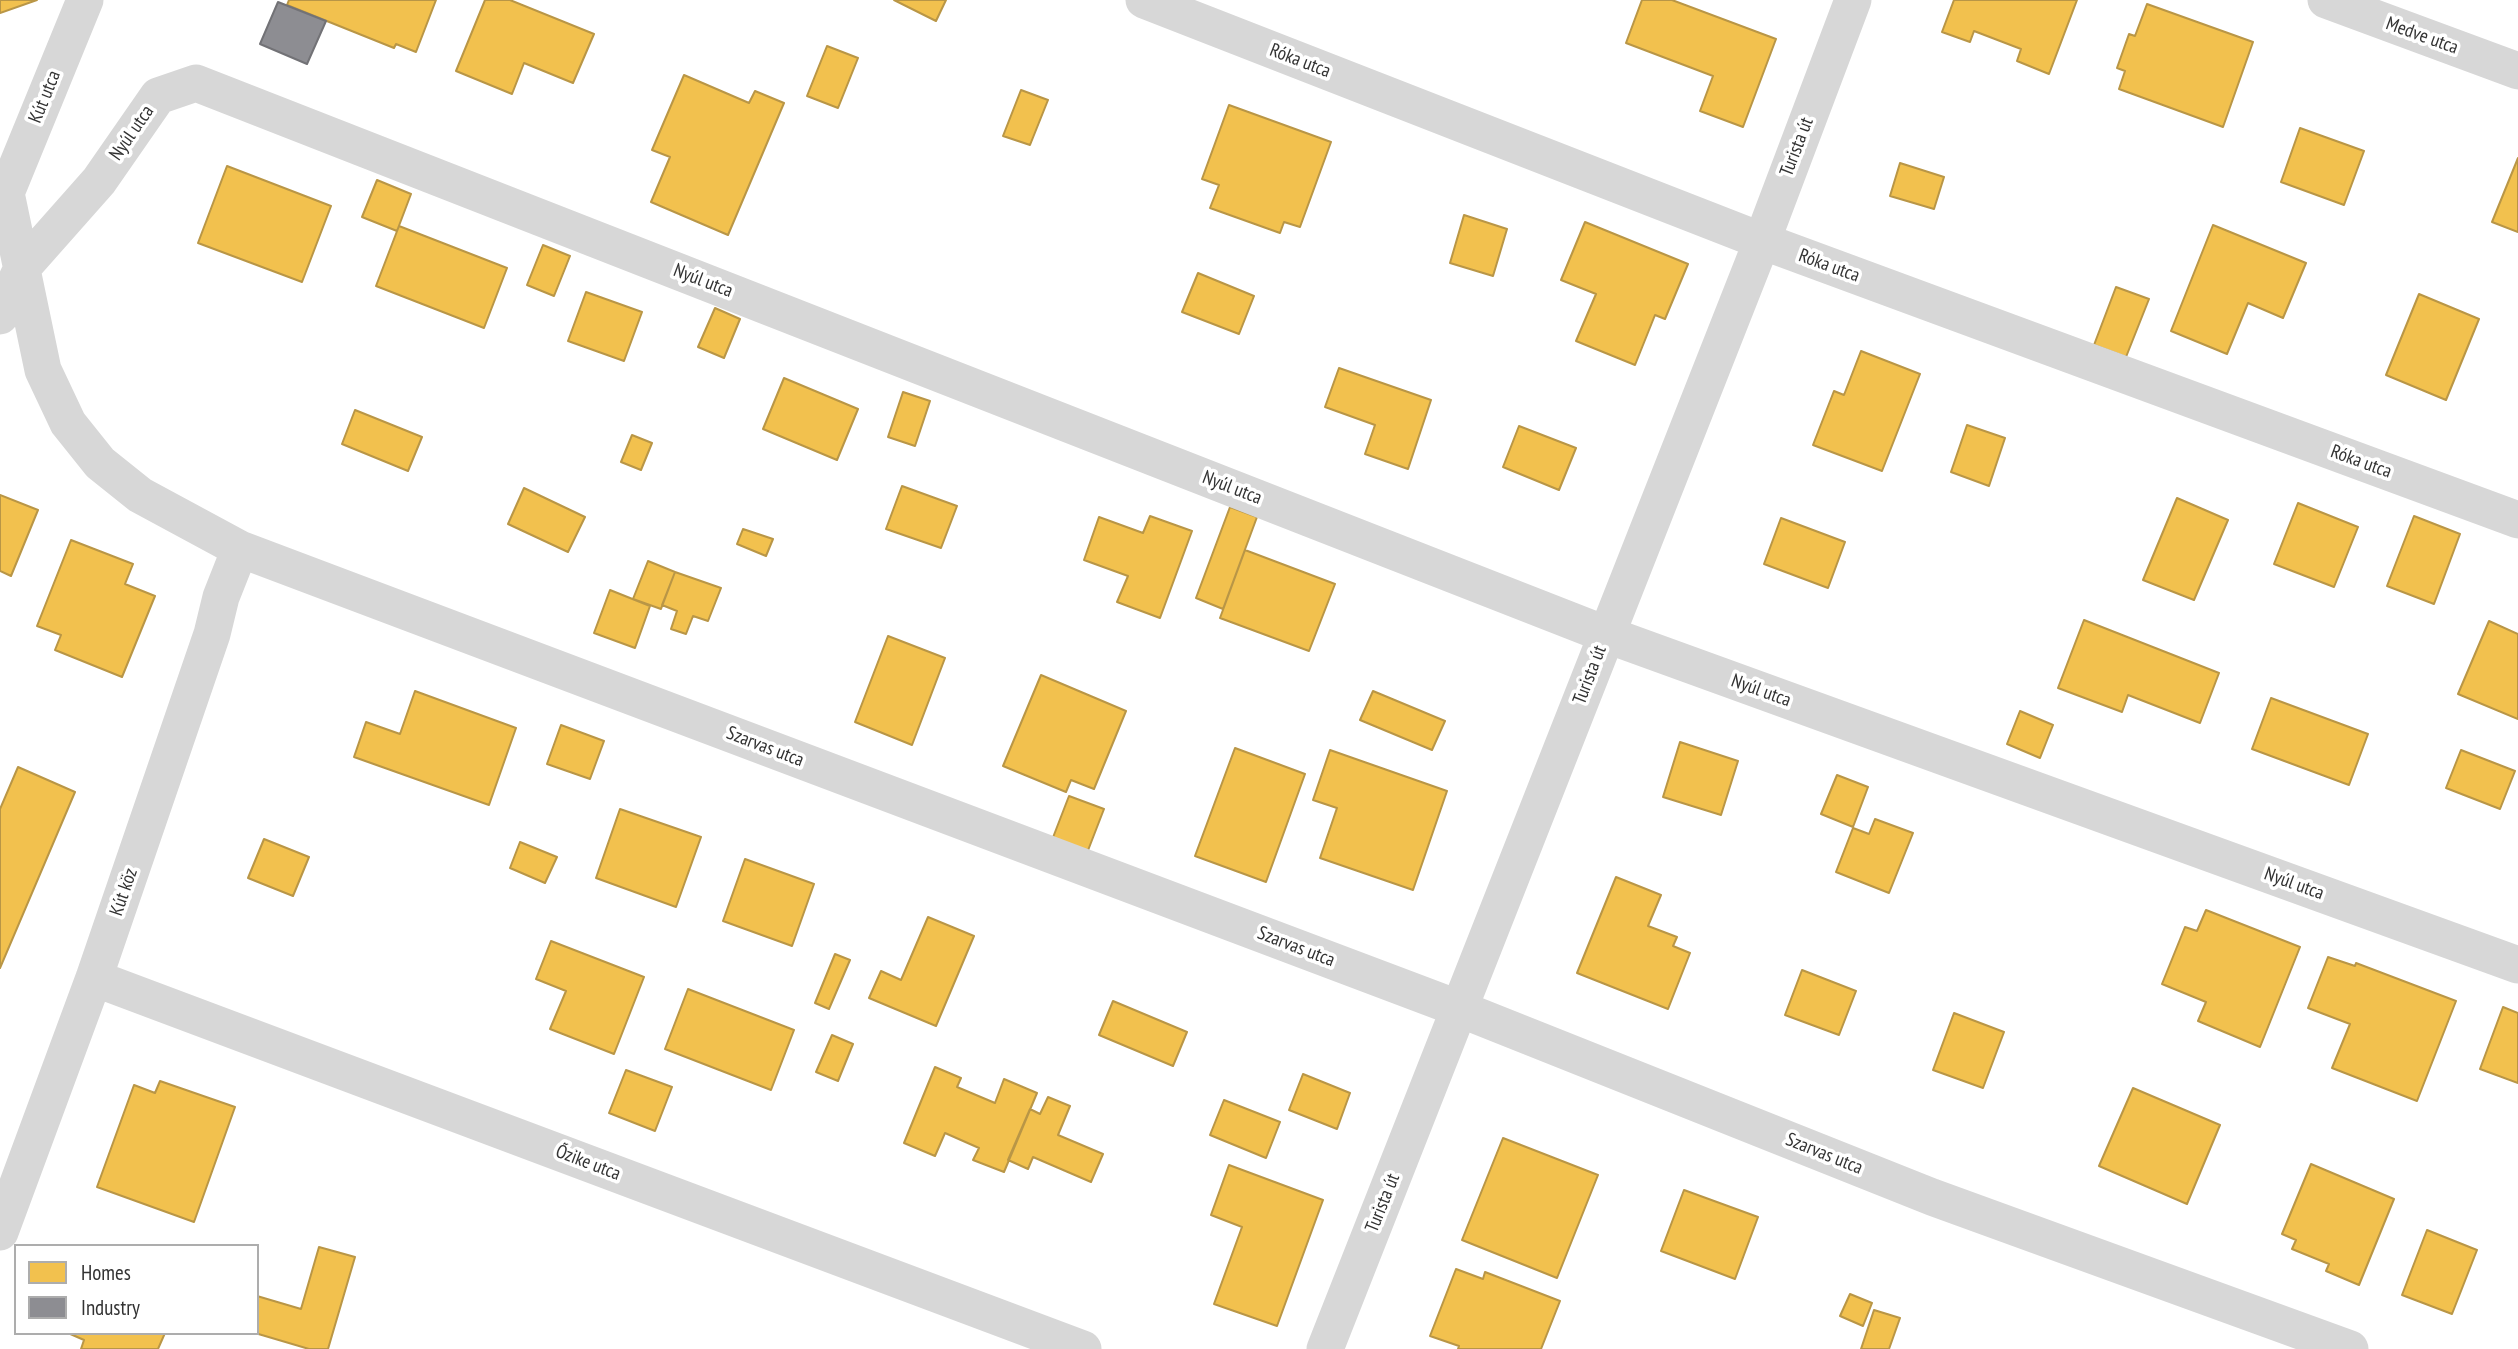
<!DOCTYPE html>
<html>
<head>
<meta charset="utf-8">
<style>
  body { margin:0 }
  #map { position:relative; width:2518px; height:1349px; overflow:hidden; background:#fff; font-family:"PT Sans Narrow",sans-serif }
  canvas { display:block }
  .legend { position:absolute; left:14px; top:1244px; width:245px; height:91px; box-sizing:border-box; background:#fff; border:2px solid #adadad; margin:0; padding:9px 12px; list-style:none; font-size:21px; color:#333 }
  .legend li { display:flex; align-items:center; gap:14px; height:35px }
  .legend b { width:35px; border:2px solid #adadad }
</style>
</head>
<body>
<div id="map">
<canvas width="2518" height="1349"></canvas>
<ul class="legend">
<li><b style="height:19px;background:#f2c14e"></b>Homes</li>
<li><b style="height:19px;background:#8d8d92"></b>Industry</li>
</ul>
</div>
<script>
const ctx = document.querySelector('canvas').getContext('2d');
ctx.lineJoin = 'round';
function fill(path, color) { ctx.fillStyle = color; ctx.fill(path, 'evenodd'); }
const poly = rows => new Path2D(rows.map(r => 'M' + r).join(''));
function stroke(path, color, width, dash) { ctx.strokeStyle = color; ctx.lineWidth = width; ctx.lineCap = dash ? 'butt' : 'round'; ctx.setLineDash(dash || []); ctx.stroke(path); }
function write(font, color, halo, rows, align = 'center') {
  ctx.font = font + ' "PT Sans Narrow",sans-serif'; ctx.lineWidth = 7; ctx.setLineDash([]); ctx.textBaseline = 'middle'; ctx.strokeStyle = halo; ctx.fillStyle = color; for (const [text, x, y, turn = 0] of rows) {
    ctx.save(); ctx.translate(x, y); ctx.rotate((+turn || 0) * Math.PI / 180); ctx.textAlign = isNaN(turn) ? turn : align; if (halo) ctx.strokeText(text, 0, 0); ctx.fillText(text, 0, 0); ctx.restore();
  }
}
const homes = poly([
  [0,0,37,0,0,13,0,0],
  [289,0,436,0,416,52,396,44,394,48,287,5,289,0],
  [485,0,510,0,594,34,573,83,524,63,512,94,456,71,485,0],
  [894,0,946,0,936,21,894,0],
  [1642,0,1672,0,1776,39,1743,127,1700,111,1713,76,1626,43,1642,0],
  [1954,0,2077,0,2049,74,2017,61,2021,49,1974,31,1970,42,1942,32,1954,0],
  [2147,4,2253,42,2223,127,2119,89,2125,71,2117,68,2129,34,2135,36,2147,4],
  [827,46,858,58,838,108,807,96,827,46],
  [684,75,749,103,755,91,784,103,728,235,651,202,670,157,652,150,684,75],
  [1021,90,1048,100,1030,145,1003,136,1021,90],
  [1229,105,1331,142,1300,227,1284,222,1280,233,1210,208,1219,185,1202,179,1229,105],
  [2300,128,2364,151,2344,205,2281,182,2300,128],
  [2518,158,2518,232,2492,222,2518,158],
  [1900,163,1944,177,1934,209,1890,196,1900,163],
  [227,166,331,206,302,282,198,243,227,166],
  [377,180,411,194,397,231,362,217,377,180],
  [1464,215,1507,229,1493,276,1450,263,1464,215],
  [1585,222,1688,264,1665,319,1655,315,1635,365,1576,341,1596,294,1561,280,1585,222],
  [2213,225,2306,263,2283,318,2248,303,2227,354,2171,331,2213,225],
  [399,226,507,268,484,328,376,286,399,226],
  [543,245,570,256,554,296,527,285,543,245],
  [1198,273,1254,296,1239,334,1182,312,1198,273],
  [2116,287,2149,299,2126,357,2094,345,2116,287],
  [586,292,642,312,624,361,568,341,586,292],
  [2419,294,2479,319,2446,400,2386,375,2419,294],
  [715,308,740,319,724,358,698,347,715,308],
  [1861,351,1920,374,1882,471,1813,445,1834,391,1844,395,1861,351],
  [1339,368,1431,400,1408,469,1365,454,1375,425,1325,407,1339,368],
  [784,378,858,409,837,460,763,429,784,378],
  [903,392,930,401,915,446,888,437,903,392],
  [355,410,422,437,408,471,342,444,355,410],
  [1967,425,2005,438,1989,486,1951,472,1967,425],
  [1519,426,1576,448,1559,490,1503,467,1519,426],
  [632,435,652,443,641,470,621,462,632,435],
  [902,486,957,506,941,548,886,529,902,486],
  [524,488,585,517,568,552,508,524,524,488],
  [0,495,38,510,11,576,0,571,0,495],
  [2177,498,2228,520,2194,600,2143,580,2177,498],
  [2298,503,2358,527,2334,587,2274,564,2298,503],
  [1230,507,1257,517,1223,609,1196,598,1230,507],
  [1150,516,1192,531,1160,618,1117,602,1128,576,1084,560,1099,517,1143,533,1150,516],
  [2414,516,2460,534,2434,604,2387,586,2414,516],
  [1781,518,1845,542,1828,588,1764,564,1781,518],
  [743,529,773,539,766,556,737,544,743,529],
  [71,540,133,564,125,584,155,596,122,677,55,650,61,635,37,626,71,540],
  [1245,550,1335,584,1309,651,1220,618,1245,550],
  [648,561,675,572,661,609,633,599,648,561],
  [675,572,721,588,708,621,693,616,686,634,671,629,677,611,662,605,675,572],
  [610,590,650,606,635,648,594,633,610,590],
  [2084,620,2219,673,2200,723,2128,695,2122,712,2058,688,2084,620],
  [2489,621,2518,634,2518,719,2458,694,2489,621],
  [888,636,945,658,912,745,855,722,888,636],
  [1041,675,1126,711,1094,789,1071,780,1066,792,1003,766,1041,675],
  [415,691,516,728,489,805,354,757,366,722,400,734,415,691],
  [1373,691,1445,721,1432,750,1360,720,1373,691],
  [2271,698,2368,734,2349,785,2252,749,2271,698],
  [2020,711,2053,725,2040,758,2007,744,2020,711],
  [561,725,604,741,590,779,547,764,561,725],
  [1680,742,1738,761,1721,815,1663,797,1680,742],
  [1235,748,1305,774,1266,882,1195,856,1235,748],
  [1330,750,1447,791,1413,890,1320,858,1337,808,1313,800,1330,750],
  [2461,750,2515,771,2500,809,2446,788,2461,750],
  [18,767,75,792,0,968,0,809,18,767],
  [1837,775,1868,787,1853,827,1821,814,1837,775],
  [1069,796,1104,809,1087,853,1052,840,1069,796],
  [620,809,701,837,676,907,596,878,620,809],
  [1875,819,1913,833,1889,893,1836,872,1853,828,1869,834,1875,819],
  [264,839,309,857,293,896,248,878,264,839],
  [520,842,557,857,545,883,510,868,520,842],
  [745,859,814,884,792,946,723,921,745,859],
  [1616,877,1661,895,1648,926,1677,937,1673,946,1690,953,1668,1009,1577,973,1616,877],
  [2206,910,2300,947,2260,1047,2198,1021,2206,1002,2162,984,2185,927,2197,931,2206,910],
  [928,917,974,936,936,1026,869,998,881,971,901,980,928,917],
  [551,941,644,977,614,1054,550,1029,566,991,536,979,551,941],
  [835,954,850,960,829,1009,815,1003,835,954],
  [2328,957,2355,966,2356,963,2456,1001,2417,1101,2332,1068,2350,1024,2308,1008,2328,957],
  [1802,970,1856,991,1839,1035,1785,1015,1802,970],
  [688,989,794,1030,771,1090,665,1049,688,989],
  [1113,1001,1187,1032,1173,1066,1099,1035,1113,1001],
  [2503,1007,2518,1013,2518,1083,2480,1069,2503,1007],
  [1954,1013,2004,1032,1983,1088,1933,1070,1954,1013],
  [832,1035,853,1044,838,1081,816,1072,832,1035],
  [935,1067,961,1078,957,1087,995,1103,1004,1079,1037,1093,1004,1172,973,1160,979,1148,945,1133,935,1156,904,1143,935,1067],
  [626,1070,672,1087,655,1131,609,1113,626,1070],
  [1303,1074,1350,1093,1337,1129,1289,1110,1303,1074],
  [160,1081,235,1107,194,1222,97,1187,134,1085,155,1093,160,1081],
  [2133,1088,2220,1125,2187,1204,2099,1166,2133,1088],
  [1048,1097,1070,1106,1058,1135,1103,1154,1091,1182,1033,1157,1028,1169,1008,1160,1030,1109,1040,1114,1048,1097],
  [1224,1100,1280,1122,1266,1158,1210,1135,1224,1100],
  [1503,1138,1598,1175,1557,1278,1462,1240,1503,1138],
  [2311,1164,2394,1199,2359,1285,2326,1271,2329,1264,2292,1249,2296,1240,2282,1234,2311,1164],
  [1229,1165,1323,1200,1277,1326,1214,1304,1242,1227,1211,1215,1229,1165],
  [1684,1190,1758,1217,1735,1279,1661,1251,1684,1190],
  [2427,1230,2477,1250,2452,1314,2402,1295,2427,1230],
  [319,1247,355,1257,328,1349,309,1349,255,1333,257,1296,301,1309,319,1247],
  [1456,1269,1483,1279,1485,1272,1560,1301,1541,1349,1458,1349,1459,1346,1430,1336,1456,1269],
  [1850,1294,1872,1303,1863,1326,1840,1316,1850,1294],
  [1874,1310,1900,1318,1889,1349,1861,1349,1874,1310],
  [68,1333,165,1333,158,1349,81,1349,84,1340,68,1333]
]);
const industry = poly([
  [278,2,326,21,307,64,260,44,278,2]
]);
const street = poly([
  [1144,0,1762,241,2518,520],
  [2326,0,2518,71],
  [0,180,6,193,43,370,68,423,100,463,140,495,240,549,1460,1009,1932,1197,2350,1349],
  [6,193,85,0],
  [0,316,22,268,99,181,158,96,196,83,1605,634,2518,965],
  [94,978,1083,1349],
  [0,1232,94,978,212,634,221,597,240,549],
  [1325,1349,1762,241,1853,0]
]);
const streetNames = [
  ["Medve utca",2422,36,20],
  ["Róka utca",1300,61,21],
  ["Kút utca",45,97,-68],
  ["Nyúl utca",132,133,-55],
  ["Turista út",1797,147,-69],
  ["Róka utca",1829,266,20],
  ["Nyúl utca",703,281,21],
  ["Róka utca",2361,462,20],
  ["Nyúl utca",1232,488,21],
  ["Turista út",1590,675,-69],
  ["Nyúl utca",1761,691,20],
  ["Szarvas utca",765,747,21],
  ["Nyúl utca",2294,884,20],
  ["Kút köz",124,892,-71],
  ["Szarvas utca",1296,947,21],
  ["Szarvas utca",1824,1154,22],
  ["Őzike utca",588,1163,21],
  ["Turista út",1383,1203,-68]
];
fill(homes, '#f2c14e');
stroke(homes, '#b99646', 2);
fill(industry, '#8d8d92');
stroke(industry, '#727276', 2);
stroke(street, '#d7d7d7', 37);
write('19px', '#333', '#fff', streetNames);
</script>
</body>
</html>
